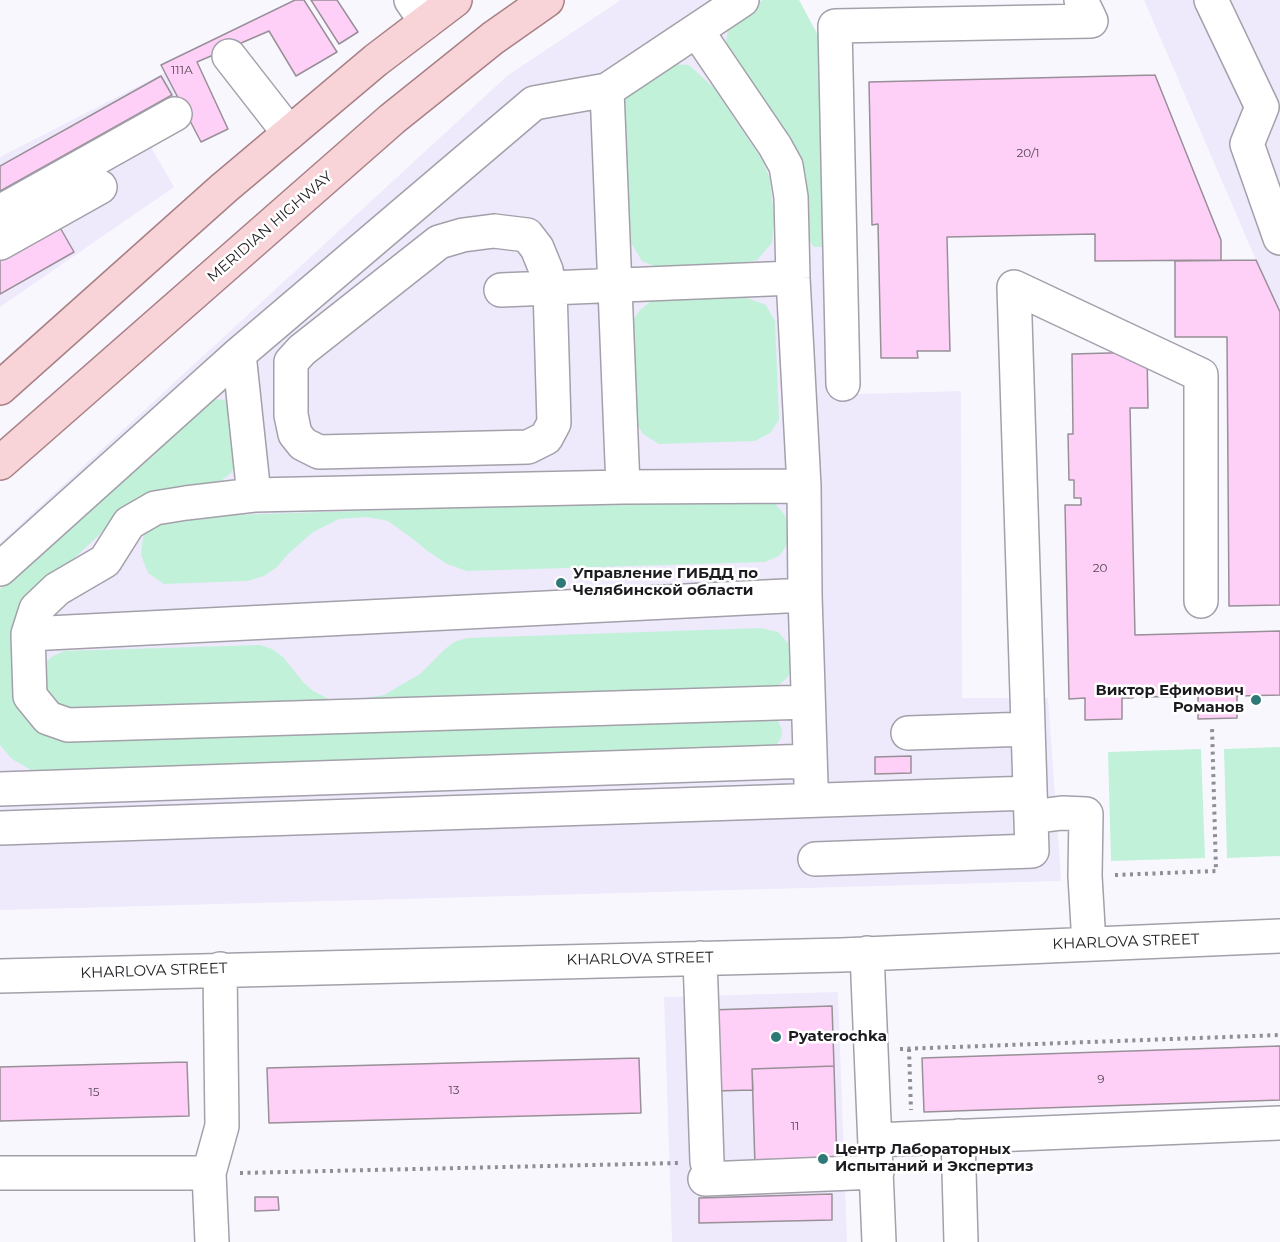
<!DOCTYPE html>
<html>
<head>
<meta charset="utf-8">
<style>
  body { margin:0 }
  canvas { display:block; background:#f9f7fe }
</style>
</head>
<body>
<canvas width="1280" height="1242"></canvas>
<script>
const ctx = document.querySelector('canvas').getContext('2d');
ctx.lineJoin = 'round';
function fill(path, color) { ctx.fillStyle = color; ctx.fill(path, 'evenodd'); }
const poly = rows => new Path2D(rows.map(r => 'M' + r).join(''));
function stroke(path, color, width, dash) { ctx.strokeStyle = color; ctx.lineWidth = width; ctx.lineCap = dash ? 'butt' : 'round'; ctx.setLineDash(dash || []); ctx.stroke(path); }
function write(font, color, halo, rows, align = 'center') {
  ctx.font = font + ' Montserrat,sans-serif'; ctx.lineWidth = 5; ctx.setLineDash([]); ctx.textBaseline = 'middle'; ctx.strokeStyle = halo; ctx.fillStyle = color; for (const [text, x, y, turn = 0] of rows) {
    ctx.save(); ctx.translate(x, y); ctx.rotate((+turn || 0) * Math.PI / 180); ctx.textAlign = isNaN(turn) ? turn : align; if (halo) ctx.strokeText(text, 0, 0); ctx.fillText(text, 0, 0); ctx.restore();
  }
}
const built = poly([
  [621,0,799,0,820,39,827,395,961,391,962,698,1048,698,1060,863,1061,881,0,910,0,543,507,76],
  [1144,0,1280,0,1280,312,1256,260],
  [166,72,192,121,151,147,174,187,0,307,0,157],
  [838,992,847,1242,672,1242,664,997]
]);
const green = poly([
  [763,0,799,0,820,39,824,247,814,247,809,240,803,224,727,52,726,41,728,30,737,18],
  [669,64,689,65,714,88,763,161,770,179,774,219,772,243,757,260,735,265,661,269,642,261,631,243,619,126,626,96],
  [739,295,766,305,775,321,779,420,770,433,755,441,659,444,643,434,632,416,628,328,639,311,651,301],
  [214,399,225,400,232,410,236,463,231,473,222,480,207,487,133,503,34,596,30,718,773,716,778,721,782,729,781,738,777,744,770,746,53,773,31,770,12,759,0,745,0,589,199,406],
  [763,498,774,502,784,514,789,525,789,537,786,546,779,556,765,562,467,571,447,564,429,552,413,539,388,521,367,517,339,519,313,532,288,554,277,567,264,576,247,581,164,584,148,573,141,555,143,537,151,525,167,517],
  [761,628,778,632,788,643,792,656,792,669,787,678,776,687,66,715,45,702,39,671,47,661,53,656,64,651,260,645,272,649,283,657,303,682,313,691,329,699,351,700,384,695,420,674,444,650,454,642,467,638],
  [1280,747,1280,856,1227,858,1224,749],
  [1201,749,1205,858,1111,861,1108,752]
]);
const building = poly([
  [295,0,304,0,337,52,296,76,269,31,197,62,228,129,201,142,161,65,295,0],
  [311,0,337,0,358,32,339,44,311,0],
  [1155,75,1221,240,1221,260,1095,261,1095,234,947,237,950,351,917,351,918,358,881,358,878,224,872,225,869,82,1155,75],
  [161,76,172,95,0,191,0,166,161,76],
  [58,224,74,252,0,294,0,258,58,224],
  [1256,260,1280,312,1280,605,1229,606,1227,337,1175,337,1175,261,1256,260],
  [1147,352,1148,408,1130,408,1135,635,1280,631,1280,695,1237,696,1237,718,1198,719,1198,696,1142,697,1142,691,1133,691,1133,698,1122,698,1122,719,1085,720,1085,698,1069,699,1065,505,1081,505,1081,498,1074,498,1074,480,1069,480,1068,434,1073,434,1072,354,1147,352],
  [911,756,911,773,875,774,875,757,911,756],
  [832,1006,834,1066,752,1069,753,1090,713,1091,710,1010,832,1006],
  [1280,1046,1280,1100,924,1112,922,1058,1280,1046],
  [639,1058,641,1113,269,1123,267,1068,639,1058],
  [187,1062,189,1116,0,1121,0,1067,187,1062],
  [834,1066,837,1163,755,1166,752,1069,834,1066],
  [832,1194,832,1220,699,1223,699,1198,832,1194],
  [255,1197,278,1197,279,1210,255,1211,255,1197]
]);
const path = poly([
  [1115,875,1216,871,1212,727],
  [900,1049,1280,1035],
  [909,1049,911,1110],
  [240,1173,679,1163]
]);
const minor = poly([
  [411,0,426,22],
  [1211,0,1262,107,1247,144,1280,238],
  [697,31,775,146,786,166,791,197,793,278,804,486,805,595,811,784],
  [229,56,289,133],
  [607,90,623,487],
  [0,212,175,114],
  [494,231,527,235,537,248,546,270,550,288,554,423,546,438,528,447,319,452,303,444,295,434,291,415,291,362,302,350,439,242,463,235,494,231],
  [0,243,100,187],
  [501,290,793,278],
  [239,354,254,495],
  [843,384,835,26,1091,21,1081,0],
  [804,486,623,487,254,495,186,503,155,508,129,523,105,561,57,589,36,609,28,634,30,696,48,718,68,725,808,702],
  [0,569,239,354,534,103,607,90,742,0],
  [28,634,805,595],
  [908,733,1028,729],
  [0,789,810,761],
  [1031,817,1062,813,1086,814,1085,876,1089,944],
  [0,828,1030,793],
  [815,859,1032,851,1014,287,1201,375,1201,601],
  [867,953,879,1242],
  [700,958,707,1162],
  [0,976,841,955,1280,936],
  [958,1136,961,1242],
  [875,1140,1280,1123],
  [0,1173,209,1173],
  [705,1179,877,1172],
  [212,1242,209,1173,222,1126,220,969]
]);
const major = poly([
  [0,388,224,188,376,60,455,0],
  [0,463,392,119,493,38,547,0]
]);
const markers = [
  [561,583,6,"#2e7877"],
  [1256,700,6,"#2e7877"],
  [776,1037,6,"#2e7877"],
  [823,1159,6,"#2e7877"]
];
const numberNames = [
  ["111А",182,70],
  ["20/1",1028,153],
  ["20",1100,568],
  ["9",1101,1079],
  ["13",454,1090],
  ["15",94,1092],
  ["11",795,1126]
];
const streetNames = [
  ["MERIDIAN HIGHWAY",270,227,-41],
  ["KHARLOVA STREET",1126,942,-2],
  ["KHARLOVA STREET",640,959,-1],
  ["KHARLOVA STREET",154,971,-2]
];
const poiNames = [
  ["Управление ГИБДД по",573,574],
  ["Челябинской области",573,591],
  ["Виктор Ефимович",1244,691,"right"],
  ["Романов",1244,708,"right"],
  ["Pyaterochka",788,1037],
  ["Центр Лабораторных",835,1150],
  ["Испытаний и Экспертиз",835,1167]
];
fill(built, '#efe9fc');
fill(green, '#c1f2d9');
fill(building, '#ffd0f7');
stroke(building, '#988f97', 1.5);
stroke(minor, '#a3a0aa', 36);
stroke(major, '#a88085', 36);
stroke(path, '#908e94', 4, [3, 4.5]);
stroke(minor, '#fff', 33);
stroke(major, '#f8d3d7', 33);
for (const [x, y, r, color] of markers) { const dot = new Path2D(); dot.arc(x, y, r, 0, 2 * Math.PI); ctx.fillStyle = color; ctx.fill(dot); stroke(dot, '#fff', 2); }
write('12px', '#564855', null, numberNames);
write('15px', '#1d1b1f', '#fff', streetNames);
write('bold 15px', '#1d1b1f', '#fff', poiNames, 'left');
</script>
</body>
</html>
